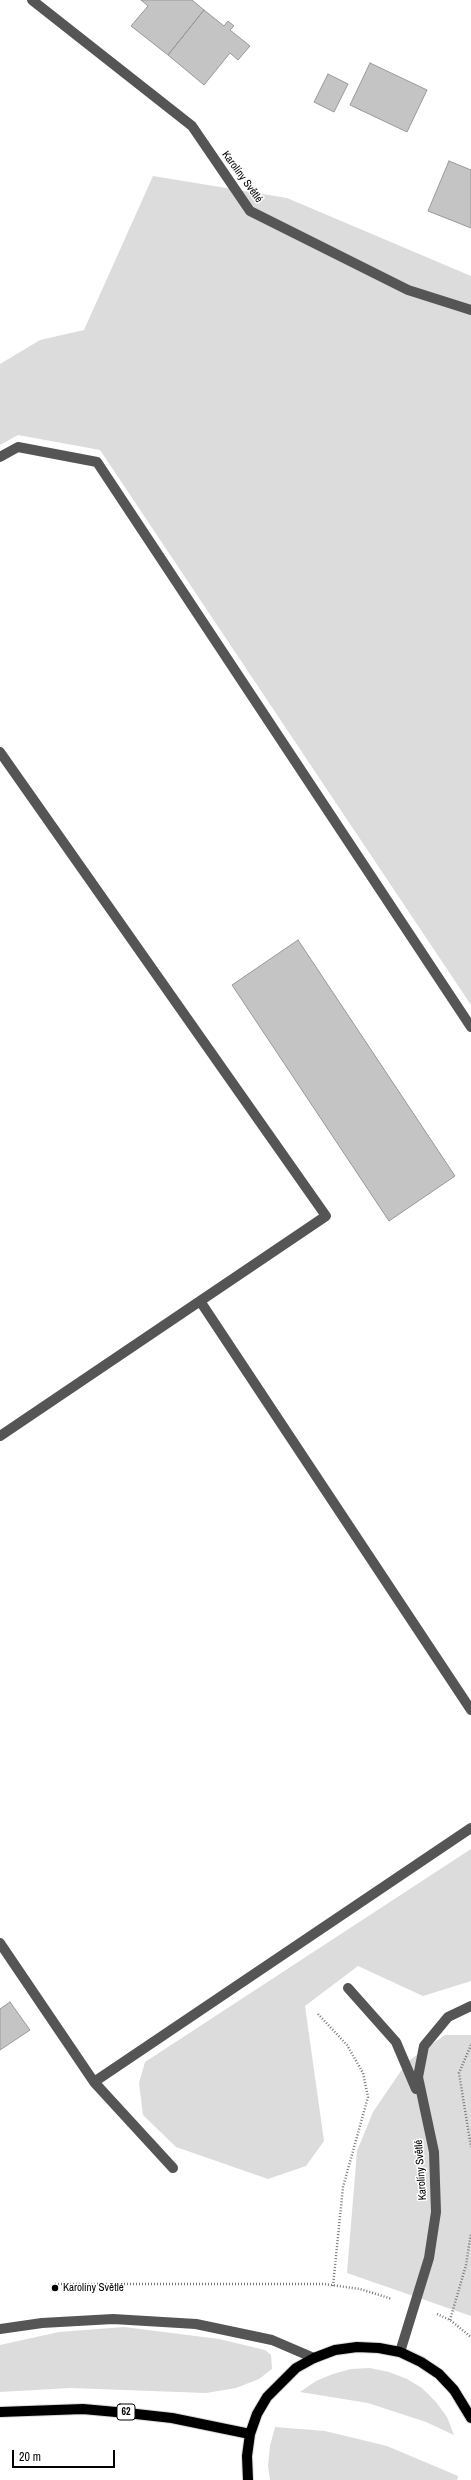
<!DOCTYPE html>
<html>
<head>
<meta charset="utf-8">
<style>
  body { margin:0 }
  #map { position:relative; width:471px; height:2480px; overflow:hidden; background:#fff; font-family:"Archivo Narrow",sans-serif }
  canvas { display:block }
  .scale { position:absolute; left:12px; top:2450px; width:103px; height:18px; box-sizing:border-box; border:2px solid #000; border-top:0; padding-left:5px; font-size:12px; line-height:14px; white-space:nowrap; color:#000; -webkit-text-stroke:3px #fff; paint-order:stroke }
</style>
</head>
<body>
<div id="map">
<canvas width="471" height="2480"></canvas>
<div class="scale">20 m</div>
</div>
<script>
const ctx = document.querySelector('canvas').getContext('2d');
ctx.lineJoin = 'round';
function fill(path, color) { ctx.fillStyle = color; ctx.fill(path, 'evenodd'); }
const poly = rows => new Path2D(rows.map(r => 'M' + r).join(''));
function stroke(path, color, width, dash) { ctx.strokeStyle = color; ctx.lineWidth = width; ctx.lineCap = dash ? 'butt' : 'round'; ctx.setLineDash(dash || []); ctx.stroke(path); }
function write(font, color, halo, rows, align = 'center') {
  ctx.font = font + ' "Archivo Narrow",sans-serif'; ctx.lineWidth = 3; ctx.setLineDash([]); ctx.textBaseline = 'middle'; ctx.strokeStyle = halo; ctx.fillStyle = color; for (const [text, x, y, turn = 0] of rows) {
    ctx.save(); ctx.translate(x, y); ctx.rotate((+turn || 0) * Math.PI / 180); ctx.textAlign = isNaN(turn) ? turn : align; if (halo) ctx.strokeText(text, 0, 0); ctx.fillText(text, 0, 0); ctx.restore();
  }
}
const green = poly([
  [153,176,287,198,471,276,471,1005,100,450,18,435,0,445,0,364,40,340,84,330],
  [471,1849,471,1981,423,1996,358,1966,305,2006,324,2141,306,2166,268,2179,176,2147,143,2115,139,2083,145,2062],
  [445,2035,471,2035,471,2316,347,2273,357,2151,373,2112,407,2062],
  [124,2327,219,2339,265,2350,271,2355,272,2369,259,2379,236,2388,206,2393,70,2388,0,2392,0,2345,59,2332],
  [370,2368,389,2372,407,2379,422,2388,436,2402,447,2417,454,2435,426,2422,368,2403,300,2392,316,2381,333,2374,351,2369],
  [275,2427,325,2431,387,2446,458,2476,457,2480,270,2480,268,2466,270,2446]
]);
const building = poly([
  [141,0,192,0,204,10,168,55,131,26,148,6,141,0],
  [204,10,224,26,228,21,234,26,230,30,250,46,238,60,230,53,204,85,168,55,204,10],
  [370,63,427,90,407,132,350,105,370,63],
  [328,74,348,84,334,112,314,102,328,74],
  [449,161,471,170,471,228,428,211,449,161],
  [298,940,455,1176,389,1221,232,985,298,940],
  [10,2002,30,2030,0,2050,0,2009,10,2002]
]);
const path = poly([
  [318,2014,347,2045,363,2073,368,2097,343,2187,333,2286],
  [471,2045,459,2073,471,2147],
  [55,2284,324,2284,360,2289,392,2299],
  [437,2314,450,2320,471,2337],
  [450,2320,466,2265,471,2233]
]);
const minor = poly([
  [32,0,192,126,250,211,408,290,471,310],
  [0,457,18,447,97,462,471,1027],
  [0,752,326,1216,0,1436],
  [200,1301,471,1710],
  [0,1943,94,2082,173,2168],
  [348,1988,396,2042,416,2089],
  [94,2082,471,1828],
  [0,2329,42,2323,113,2319,196,2324,272,2340,314,2358],
  [400,2352,429,2258,436,2212,434,2152,418,2077,424,2046,448,2017,471,2006]
]);
const major = poly([
  [0,2412,83,2409,127,2413,172,2418,250,2434],
  [248,2480,247,2456,250,2434,257,2414,267,2397,296,2368,314,2358,335,2350,357,2347,379,2348,400,2352,421,2362,439,2374,454,2390,471,2418]
]);
const markers = [
  [55,2288,4,"#000"]
];
const shields = [
  [126,2412,18]
];
const shieldNames = [
  ["62",126,2412]
];
const streetNames = [
  ["Karolíny Světlé",242,177,54],
  ["Karolíny Světlé",421,2170,-94]
];
const poiNames = [
  ["Karolíny Světlé",63,2288]
];
fill(green, '#dcdcdc');
fill(building, '#c4c4c4');
stroke(building, '#999', 1);
stroke(major, '#dbdbdb', 12);
stroke(path, '#777', 2.5, [1, 2]);
stroke(minor, '#555', 10);
stroke(major, '#000', 10);
for (const [x, y, r, color] of markers) { const dot = new Path2D(); dot.arc(x, y, r, 0, 2 * Math.PI); ctx.fillStyle = color; ctx.fill(dot); stroke(dot, '#fff', 1.5); }
for (const [x, y, w] of shields) { const box = new Path2D(); box.roundRect(x - w / 2, y - 8, w, 16, 3); ctx.fillStyle = '#fff'; ctx.fill(box); stroke(box, '#000', 1); }
write('bold 10px', '#000', null, shieldNames);
write('11px', '#000', '#fff', streetNames);
write('11px', '#000', '#fff', poiNames, 'left');
</script>
</body>
</html>
